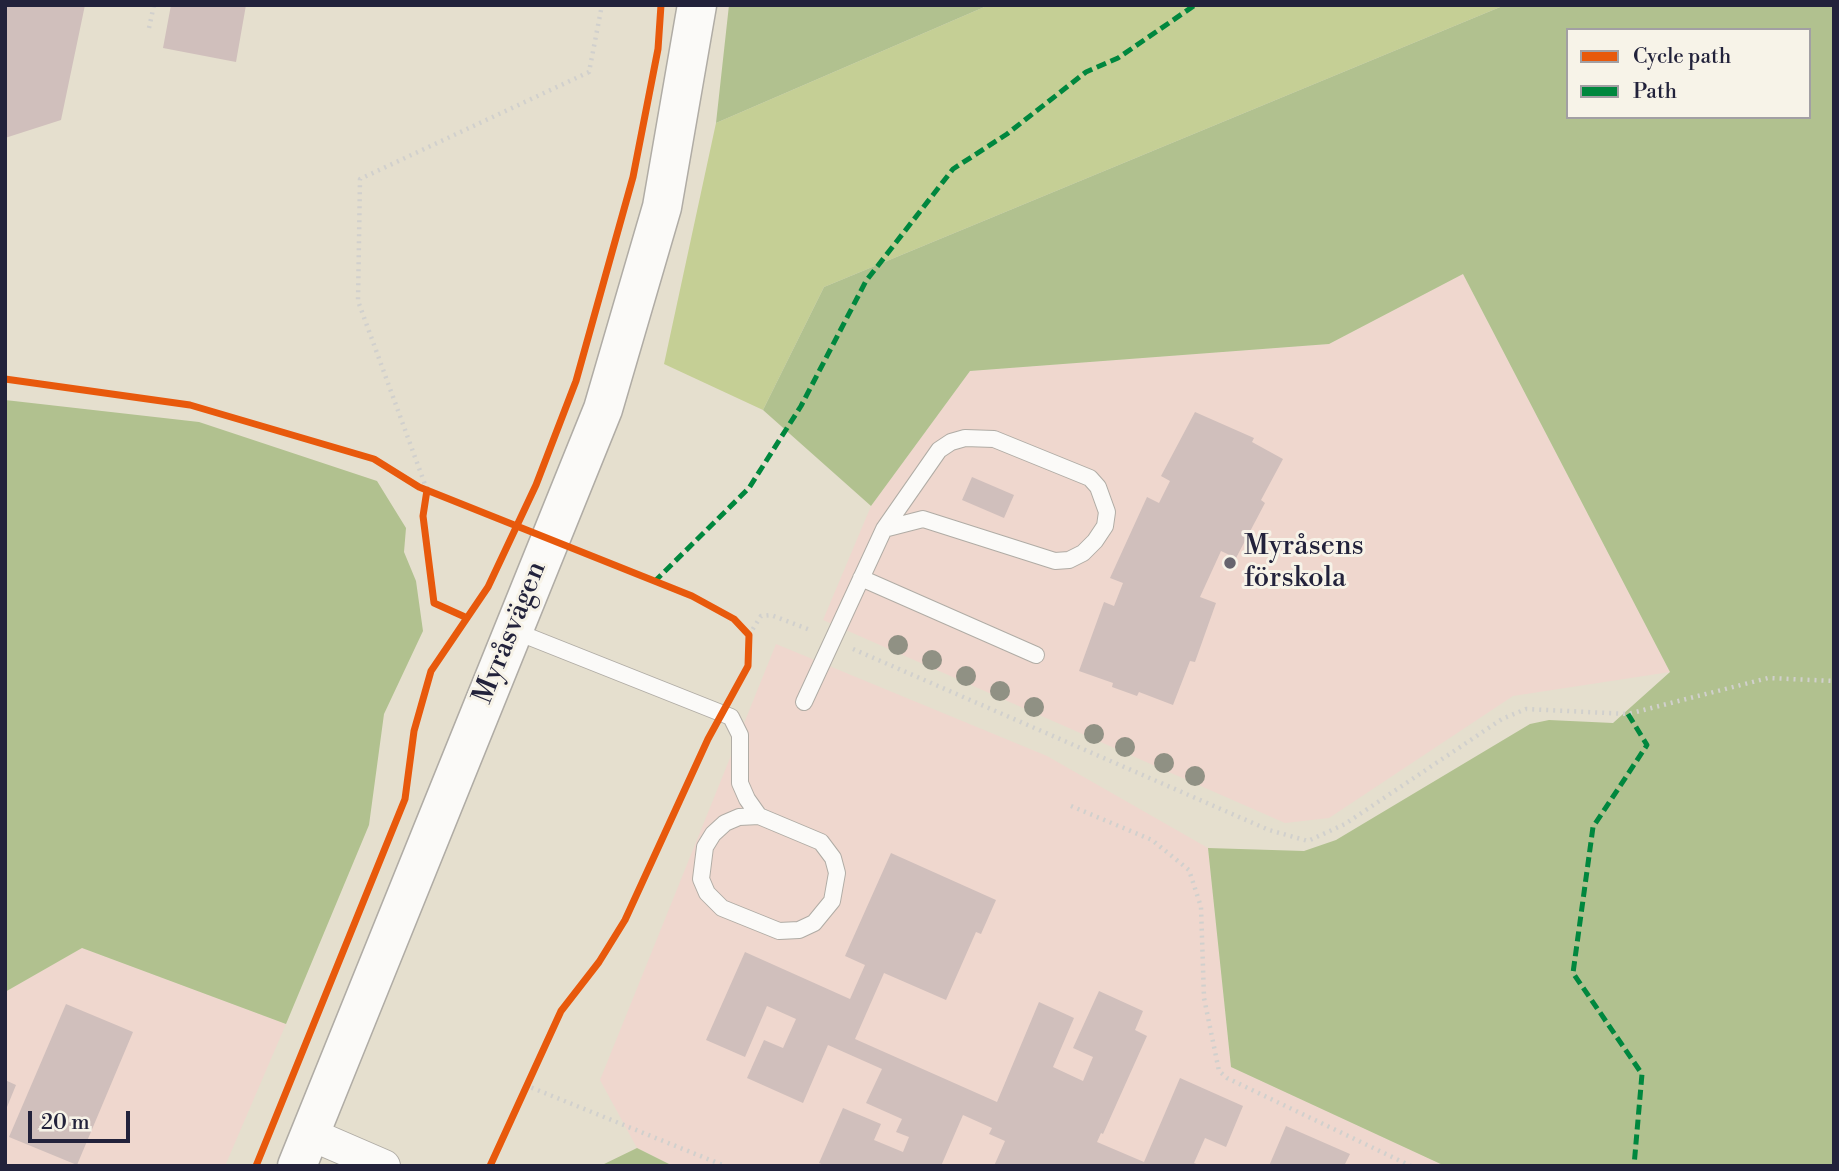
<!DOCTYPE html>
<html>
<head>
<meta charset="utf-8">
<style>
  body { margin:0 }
  #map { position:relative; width:1839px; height:1171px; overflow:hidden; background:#e5dfce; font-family:"Libre Bodoni",serif }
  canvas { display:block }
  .frame { position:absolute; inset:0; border:7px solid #22223b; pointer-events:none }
  .legend { position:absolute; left:1566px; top:28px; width:245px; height:91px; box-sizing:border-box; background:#f7f3e8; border:2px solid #a29fa3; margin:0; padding:9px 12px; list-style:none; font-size:21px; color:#22223b }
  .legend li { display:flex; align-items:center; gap:14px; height:35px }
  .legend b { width:35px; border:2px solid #a29fa3 }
  .scale { position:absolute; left:28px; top:1111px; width:102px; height:32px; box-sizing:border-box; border:4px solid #22223b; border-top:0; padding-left:9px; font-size:21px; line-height:24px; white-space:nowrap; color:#22223b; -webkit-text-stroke:5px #f7f3e8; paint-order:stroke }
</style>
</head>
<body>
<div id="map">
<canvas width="1839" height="1171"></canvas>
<div class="frame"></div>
<ul class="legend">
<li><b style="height:9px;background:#e8590c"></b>Cycle path</li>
<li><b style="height:9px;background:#00873e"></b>Path</li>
</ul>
<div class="scale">20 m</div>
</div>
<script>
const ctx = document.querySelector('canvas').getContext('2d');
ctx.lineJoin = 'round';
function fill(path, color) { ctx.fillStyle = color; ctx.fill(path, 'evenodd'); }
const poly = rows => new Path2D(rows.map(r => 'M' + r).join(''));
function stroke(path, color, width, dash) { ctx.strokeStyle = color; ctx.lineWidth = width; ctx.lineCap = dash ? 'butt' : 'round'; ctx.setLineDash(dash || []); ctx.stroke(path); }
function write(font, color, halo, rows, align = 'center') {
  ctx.font = font + ' "Libre Bodoni",serif'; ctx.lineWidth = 6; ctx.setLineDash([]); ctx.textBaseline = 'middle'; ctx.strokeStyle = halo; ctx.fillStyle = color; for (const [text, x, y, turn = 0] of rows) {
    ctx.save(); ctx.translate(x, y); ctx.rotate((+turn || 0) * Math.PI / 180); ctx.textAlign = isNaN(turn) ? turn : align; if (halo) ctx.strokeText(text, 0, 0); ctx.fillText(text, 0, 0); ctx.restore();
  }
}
const built = poly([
  [1463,274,1670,672,1513,696,1329,818,1285,823,823,620,871,506,970,371,1329,344],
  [776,644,1047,756,1208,848,1231,1067,1445,1166,673,1166,637,1148,600,1080],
  [82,948,286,1024,225,1166,5,1166,5,992]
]);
const green = poly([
  [989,5,1505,5,824,287,763,410,664,364,716,123]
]);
const forest = poly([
  [729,5,989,5,716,123],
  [1505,5,1834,5,1834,1166,1445,1166,1231,1067,1208,848,1304,851,1336,840,1530,724,1549,720,1613,723,1670,672,1463,274,1329,344,970,371,871,506,763,410,824,287],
  [1568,30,1809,30,1809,117,1568,117],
  [5,400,199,422,377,481,406,528,404,552,416,581,423,631,384,714,369,825,286,1024,82,948,5,992],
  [637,1148,673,1166,600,1166]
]);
const building = poly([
  [7,5,85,5,61,120,5,138],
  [171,5,246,5,236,62,163,48],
  [1195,412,1254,438,1252,442,1283,459,1261,500,1265,503,1236,558,1221,551,1200,597,1216,603,1195,662,1190,661,1173,705,1139,692,1137,696,1112,687,1113,683,1079,671,1104,602,1114,606,1123,583,1110,578,1147,497,1159,503,1170,481,1161,476],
  [972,477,1014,495,1004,518,962,500],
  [891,853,996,900,981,934,976,932,946,1000,884,973,855,1039,997,1102,1039,1002,1074,1018,1053,1067,1083,1081,1093,1057,1073,1048,1099,991,1143,1011,1135,1030,1147,1036,1103,1134,1101,1133,1097,1142,1144,1162,1180,1078,1243,1106,1226,1147,1205,1138,1194,1163,1201,1166,994,1166,1005,1141,989,1134,992,1128,963,1115,941,1166,826,1166,819,1163,843,1108,881,1124,874,1140,903,1152,909,1137,896,1132,902,1119,866,1103,882,1069,828,1045,803,1103,747,1078,764,1040,783,1048,796,1019,767,1006,745,1057,706,1040,745,952,850,999,865,965,845,956],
  [66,1004,133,1032,77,1165,9,1137],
  [5,1080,16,1085,5,1112],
  [1286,1126,1350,1154,1344,1166,1269,1166]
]);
const path = poly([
  [149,28,154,5],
  [427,490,358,301,360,179,589,72,602,5],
  [749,635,761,616,771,615,810,630],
  [853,649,1269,830,1308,841,1345,824,1502,719,1526,709,1628,714,1768,678,1834,681],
  [1071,806,1152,840,1189,870,1201,907,1204,998,1219,1071,1227,1078,1411,1166],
  [525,1085,725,1166]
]);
const lane = poly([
  [861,578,1036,655],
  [512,630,731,717,740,735,740,783,747,799,759,816,739,817,725,823,713,834,705,847,701,879,707,893,722,908,779,931,799,930,814,923,832,901,837,873,833,858,821,842,759,816],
  [804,702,884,529,939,450,951,442,965,438,994,439,1090,478,1098,487,1107,512,1105,526,1095,541,1083,553,1069,560,1055,561,923,519,884,529]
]);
const street = poly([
  [310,1134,384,1166]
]);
const secondary = poly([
  [297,1166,603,409,662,207,697,5]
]);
const quiet = poly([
  [654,582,749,488,801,406,866,281,953,169,1007,134,1086,72,1118,58,1195,5],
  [1628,714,1647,745,1593,827,1573,973,1642,1074,1634,1166]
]);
const cycleway = poly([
  [5,379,190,405,374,459,419,487,692,596,734,619,749,635,748,666,708,739,625,920,599,962,561,1011,490,1166],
  [427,490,423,516,434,603,465,617],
  [256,1166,405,799,414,731,431,671,488,587,536,485,576,381,633,177,658,49,661,5]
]);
const trees = [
  [898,645],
  [932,660],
  [966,676],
  [1000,691],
  [1034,707],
  [1094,734],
  [1125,747],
  [1164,763],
  [1195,776]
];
const markers = [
  [1230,563,7,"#66646e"]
];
const poiNames = [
  ["Myråsens",1244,547],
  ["förskola",1244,579]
];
const streetNames = [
  ["Myråsvägen",511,633,-68]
];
fill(built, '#efd7ce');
fill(green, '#c5cf95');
fill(forest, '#b1c18f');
fill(building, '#d0bfbc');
stroke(lane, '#b0aca5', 18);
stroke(street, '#b0aca5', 34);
stroke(secondary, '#b0aca5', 41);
stroke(path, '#d1d0cd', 4.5, [2, 5]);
stroke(lane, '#fbfaf8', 16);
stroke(street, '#fbfaf8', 32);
stroke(secondary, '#fbfaf8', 38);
stroke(quiet, '#00873e', 5, [10, 5]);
stroke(cycleway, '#e8590c', 7);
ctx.fillStyle = '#909184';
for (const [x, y] of trees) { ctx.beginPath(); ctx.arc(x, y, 10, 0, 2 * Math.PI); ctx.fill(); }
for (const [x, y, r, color] of markers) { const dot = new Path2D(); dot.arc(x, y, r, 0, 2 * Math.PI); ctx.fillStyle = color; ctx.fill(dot); stroke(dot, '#f7f3e8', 2.5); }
write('28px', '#22223b', '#f7f3e8', poiNames, 'left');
write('28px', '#22223b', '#f7f3e8', streetNames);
</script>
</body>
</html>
